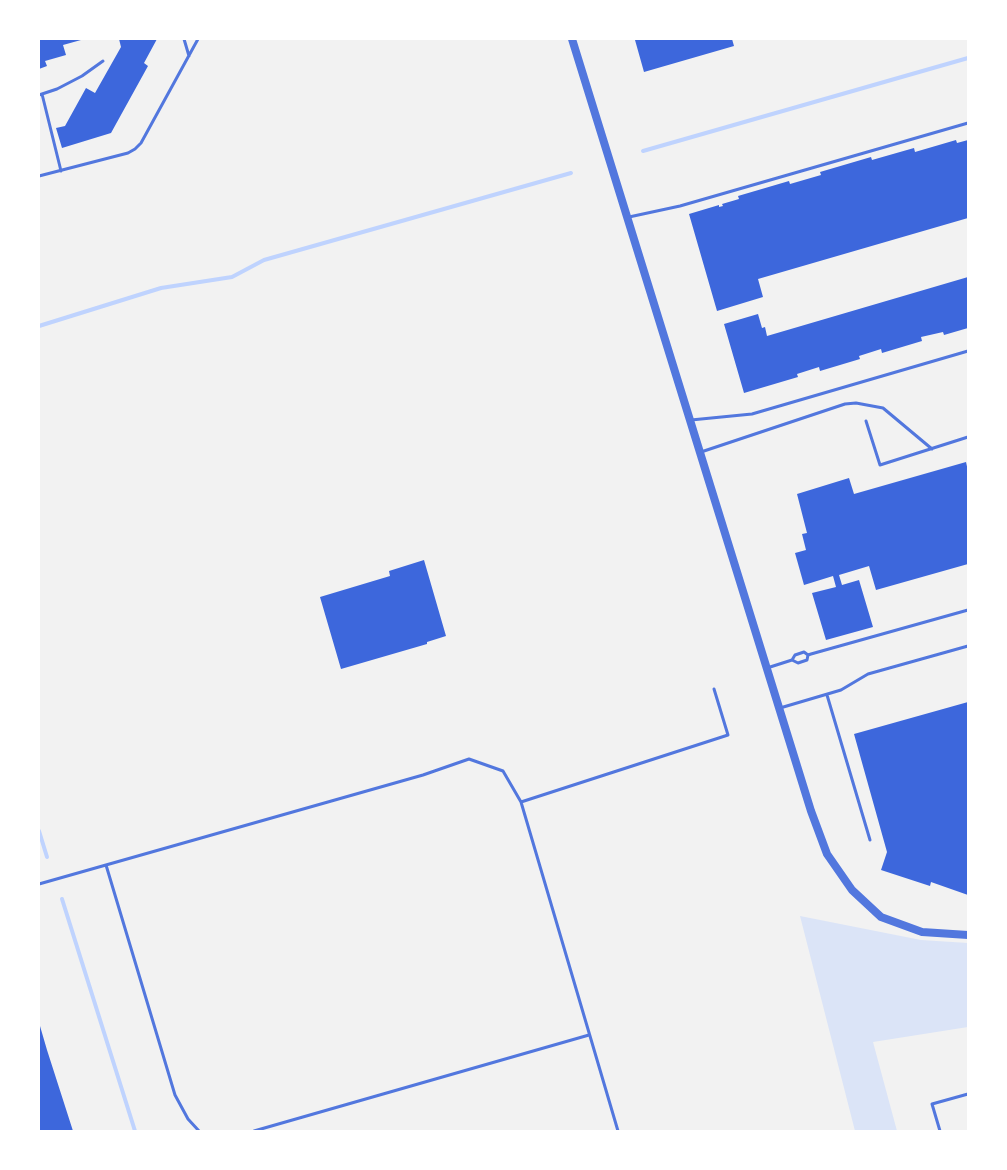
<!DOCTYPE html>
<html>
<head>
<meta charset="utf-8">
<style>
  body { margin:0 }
  #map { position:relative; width:1007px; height:1170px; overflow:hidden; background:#f2f2f2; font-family:"Varela Round",sans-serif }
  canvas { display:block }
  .frame { position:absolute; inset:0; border:40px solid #fff; pointer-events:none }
</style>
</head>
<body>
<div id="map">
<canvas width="1007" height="1170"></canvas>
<div class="frame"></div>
</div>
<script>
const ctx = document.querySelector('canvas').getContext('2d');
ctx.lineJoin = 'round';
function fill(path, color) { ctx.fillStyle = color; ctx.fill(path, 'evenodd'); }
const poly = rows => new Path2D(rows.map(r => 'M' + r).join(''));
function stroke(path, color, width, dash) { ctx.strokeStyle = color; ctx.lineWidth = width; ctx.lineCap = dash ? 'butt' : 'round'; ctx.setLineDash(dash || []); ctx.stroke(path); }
const green = poly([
  [800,916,921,940,968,943,968,1027,873,1042,897,1131,855,1131]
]);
const stream = poly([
  [643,151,968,58],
  [39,326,161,288,232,277,264,260,571,173],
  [39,831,47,857],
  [62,899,135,1131]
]);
const building = poly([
  [39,39,81,39,81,40,63,45,66,55,45,61,47,66,39,69],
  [119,39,157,39,144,63,148,66,111,133,62,148,56,128,65,126,86,88,95,93,121,47],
  [732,39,734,46,644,72,635,40],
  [956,140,957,143,968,140,968,218,758,279,763,297,717,311,689,214,719,205,719,207,723,206,722,204,739,199,738,196,789,181,790,184,821,175,820,172,871,157,872,160,914,148,915,152],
  [968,277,968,328,944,335,943,332,921,337,922,341,882,353,881,349,859,356,860,359,820,371,819,367,797,374,798,377,744,393,724,324,758,314,762,328,765,327,767,336],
  [966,462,968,471,968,564,876,590,869,566,839,575,842,585,859,580,873,627,826,640,812,593,836,587,833,576,804,585,795,553,806,550,802,534,807,533,797,494,849,478,854,494],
  [424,560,446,636,427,642,427,644,341,669,320,597,390,576,389,571],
  [968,702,968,895,931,882,930,886,881,870,887,852,854,734],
  [40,1026,47,1050,73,1131,39,1131]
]);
const service = poly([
  [184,39,189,56],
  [42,94,61,171],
  [39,95,57,89,82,76,103,61],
  [39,176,128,153,135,149,141,143,198,39],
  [629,217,680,206,968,123],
  [691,420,752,414,968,351],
  [866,421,880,465,968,437],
  [701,452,845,404,856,403,883,408,932,449],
  [808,655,804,652,795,655,792,660,798,663,807,660,808,655,811,654,968,610],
  [767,668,792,660],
  [827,695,870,840],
  [780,708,841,690,868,674,968,646],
  [521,802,618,1131],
  [106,865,175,1095,188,1119,199,1131],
  [39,884,423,775,469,759,503,771,521,802,728,735,714,689],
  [254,1131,589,1035],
  [940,1131,932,1104,968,1094]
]);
const tertiary = poly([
  [572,39,811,811,827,854,852,890,881,917,922,932,968,935]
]);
fill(green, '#dbe4f7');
stroke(stream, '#bfd3fe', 4);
fill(building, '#3d67dc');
stroke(service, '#5277de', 3);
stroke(tertiary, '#5277de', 8);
</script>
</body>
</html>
